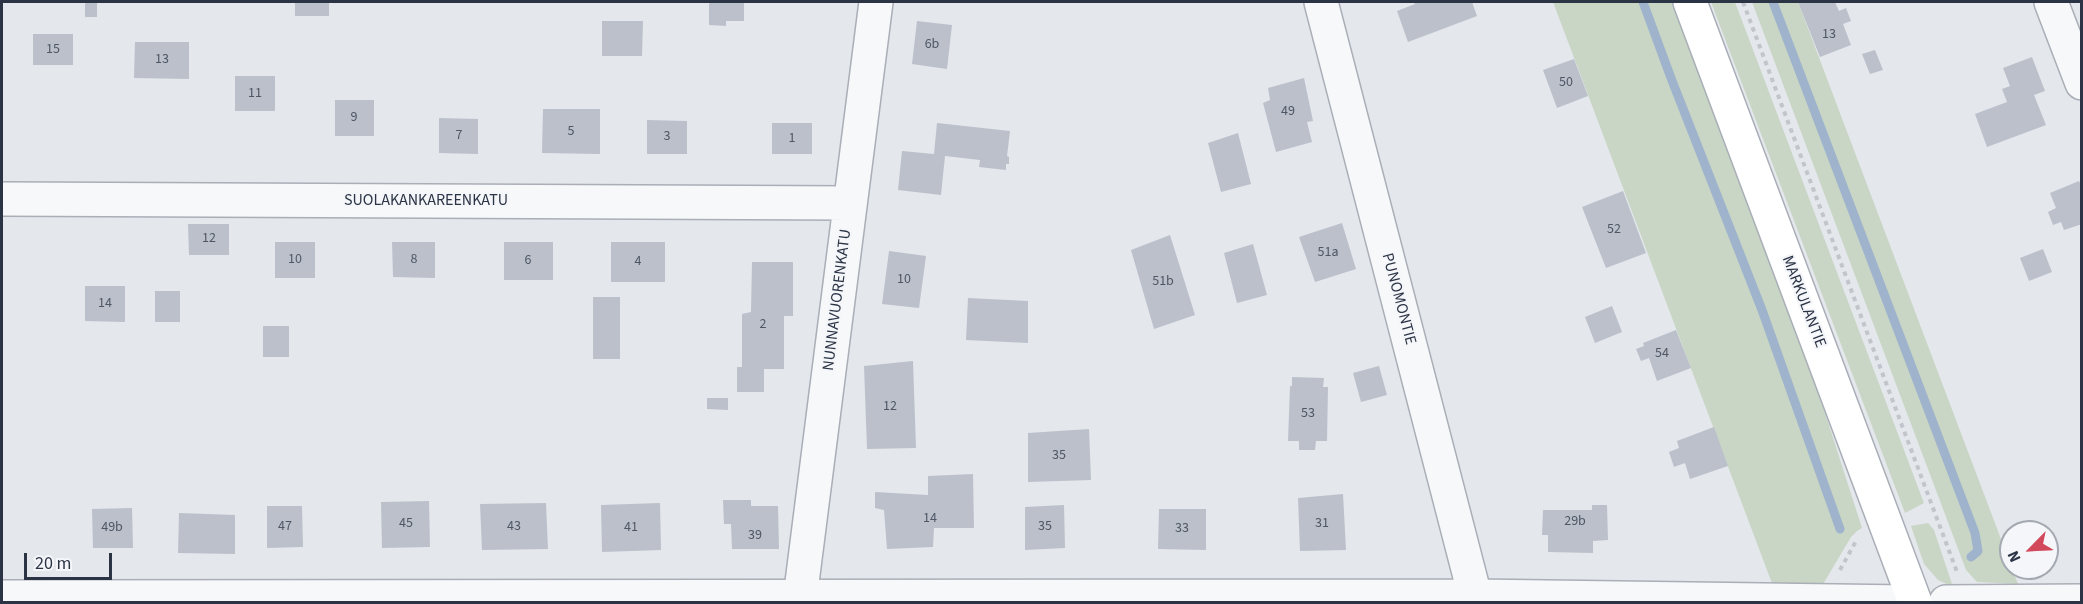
<!DOCTYPE html>
<html>
<head>
<meta charset="utf-8">
<style>
  body { margin:0 }
  #map { position:relative; width:2083px; height:604px; overflow:hidden; background:#e4e7ec; font-family:"Source Sans 3",sans-serif }
  canvas { display:block }
  .frame { position:absolute; inset:0; border:3px solid #2b3445; pointer-events:none }
  .north { position:absolute; left:1999px; top:520px; width:60px; height:60px; box-sizing:border-box; background:#f4f6f9; border:2px solid #a4a8b1; border-radius:50%; rotate:246deg; font-size:16px; font-weight:700; line-height:24px; text-align:center; color:#2b3445 }
  .north::after { content:''; display:block; margin:auto; width:21px; height:27px; background:#d1495b; clip-path:polygon(50% 0,100% 100%,50% 72%,0 100%) }
  .scale { position:absolute; left:24px; top:553px; width:88px; height:27px; box-sizing:border-box; border:3px solid #2b3445; border-top:0; padding-left:8px; font-size:18px; line-height:21px; white-space:nowrap; color:#2b3445; -webkit-text-stroke:4px #f4f6f9; paint-order:stroke }
</style>
</head>
<body>
<div id="map">
<canvas width="2083" height="604"></canvas>
<div class="frame"></div>
<div class="north">N</div>
<div class="scale">20 m</div>
</div>
<script>
const ctx = document.querySelector('canvas').getContext('2d');
ctx.lineJoin = 'round';
function fill(path, color) { ctx.fillStyle = color; ctx.fill(path, 'evenodd'); }
const poly = rows => new Path2D(rows.map(r => 'M' + r).join(''));
function stroke(path, color, width, dash) { ctx.strokeStyle = color; ctx.lineWidth = width; ctx.lineCap = dash ? 'butt' : 'round'; ctx.setLineDash(dash || []); ctx.stroke(path); }
function write(font, color, halo, rows, align = 'center') {
  ctx.font = font + ' "Source Sans 3",sans-serif'; ctx.lineWidth = 4.5; ctx.setLineDash([]); ctx.textBaseline = 'middle'; ctx.strokeStyle = halo; ctx.fillStyle = color; for (const [text, x, y, turn = 0] of rows) {
    ctx.save(); ctx.translate(x, y); ctx.rotate((+turn || 0) * Math.PI / 180); ctx.textAlign = isNaN(turn) ? turn : align; if (halo) ctx.strokeText(text, 0, 0); ctx.fillText(text, 0, 0); ctx.restore();
  }
}
const green = poly([
  [1553,2,1673,2,1808,360,1862,528,1857,531,1851,537,1822,586,1773,586],
  [1711,2,1735,2,1924,503,1905,513],
  [1752,2,1798,2,2018,584,1977,582,1966,570],
  [1928,523,1934,530,1953,587,1938,580,1924,564,1911,526]
]);
const stream = poly([
  [1643,2,1671,78,1762,310,1840,529],
  [1773,2,1975,533,1978,551,1971,557]
]);
const building = poly([
  [85,2,97,2,97,17,85,17],
  [295,2,329,2,329,16,295,16],
  [709,2,744,2,744,21,726,21,726,26,709,25],
  [1414,2,1472,2,1477,16,1408,42,1397,11,1415,4],
  [1798,2,1835,2,1839,11,1846,8,1851,21,1843,24,1851,45,1820,57],
  [602,21,643,21,642,56,602,56],
  [917,21,952,25,947,69,912,64],
  [33,34,73,34,73,65,33,65],
  [135,42,189,42,189,79,134,78],
  [1875,50,1883,70,1870,74,1862,54],
  [2032,57,2045,91,2034,95,2046,125,1987,147,1975,114,2007,102,2002,89,2010,86,2003,68],
  [1574,59,1588,96,1557,108,1543,70],
  [235,76,275,76,275,111,235,111],
  [1304,78,1313,121,1307,122,1312,142,1276,152,1263,103,1270,100,1268,88],
  [335,100,374,100,374,136,335,136],
  [543,109,600,109,600,154,542,153],
  [439,118,478,119,478,154,439,153],
  [647,120,687,121,687,154,647,154],
  [772,123,812,123,812,154,772,154],
  [937,123,1010,131,1007,156,1009,157,1009,164,1006,164,1006,170,979,167,980,160,945,156,941,195,898,190,902,151,934,154],
  [1238,133,1251,184,1221,192,1208,143],
  [2079,181,2082,188,2082,224,2064,230,2061,222,2053,225,2048,212,2056,208,2050,193],
  [1623,191,1646,253,1606,268,1582,207],
  [1342,223,1356,269,1315,282,1299,237],
  [188,224,229,224,229,255,189,255],
  [1170,235,1195,315,1154,329,1131,250],
  [275,242,315,242,315,278,275,278],
  [392,242,435,242,435,278,393,277],
  [504,242,553,242,553,280,504,280],
  [611,242,665,242,665,282,611,282],
  [1253,244,1267,295,1237,303,1224,253],
  [2043,249,2052,272,2029,281,2020,258],
  [889,251,926,256,919,308,882,304],
  [752,262,793,262,793,316,784,316,784,369,764,369,764,392,737,392,737,367,742,367,742,314,751,312],
  [85,286,125,286,125,322,85,321],
  [155,291,180,291,180,322,155,322],
  [593,297,620,297,620,359,593,359],
  [968,298,1028,301,1028,343,966,340],
  [1612,306,1622,332,1595,343,1585,317],
  [263,326,289,326,289,357,263,357],
  [1676,330,1691,368,1657,381,1649,358,1641,361,1636,349,1644,346,1643,343],
  [913,361,916,448,867,449,864,366],
  [1379,366,1387,395,1361,402,1353,373],
  [1292,377,1324,378,1323,387,1328,387,1327,441,1316,441,1315,450,1299,450,1299,441,1288,441,1290,386,1292,386],
  [707,398,728,398,728,410,707,409],
  [1714,427,1728,466,1690,479,1685,463,1674,467,1669,452,1679,448,1677,441],
  [1089,429,1091,480,1028,482,1028,433],
  [973,474,974,528,934,528,933,547,887,549,884,510,875,508,875,492,928,495,928,476],
  [1343,494,1346,550,1300,551,1298,498],
  [723,500,751,500,751,506,778,506,779,549,732,549,731,524,724,524],
  [429,501,430,547,382,548,381,502],
  [546,503,548,549,482,550,480,504],
  [660,503,661,550,602,552,601,505],
  [1064,505,1065,548,1025,550,1025,507],
  [1592,505,1607,505,1608,540,1593,541,1593,553,1548,552,1548,535,1542,535,1543,510,1592,510],
  [267,506,302,506,303,547,267,548],
  [132,508,133,548,93,548,92,509],
  [1159,509,1206,509,1206,550,1158,549],
  [179,513,235,515,235,554,178,553]
]);
const path = poly([
  [1743,2,1957,572],
  [1840,570,1856,541]
]);
const minor = poly([
  [1321,2,1475,596],
  [2051,2,2082,83],
  [2,199,850,203],
  [2,597,1475,596,1907,602],
  [800,598,876,2],
  [1946,602,2082,601]
]);
const secondary = poly([
  [1690,2,1915,602]
]);
const numberNames = [
  ["13",1829,35],
  ["6b",932,45],
  ["15",53,50],
  ["13",162,60],
  ["50",1566,83],
  ["11",255,94],
  ["49",1288,112],
  ["9",354,118],
  ["5",571,132],
  ["7",459,136],
  ["3",667,137],
  ["1",792,139],
  ["52",1614,230],
  ["12",209,239],
  ["51a",1328,253],
  ["10",295,260],
  ["8",414,260],
  ["6",528,261],
  ["4",638,262],
  ["10",904,280],
  ["51b",1163,282],
  ["14",105,304],
  ["2",763,325],
  ["54",1662,354],
  ["12",890,407],
  ["53",1308,414],
  ["35",1059,456],
  ["14",930,519],
  ["29b",1575,522],
  ["45",406,524],
  ["31",1322,524],
  ["47",285,527],
  ["43",514,527],
  ["35",1045,527],
  ["49b",112,528],
  ["41",631,528],
  ["33",1182,529],
  ["39",755,536]
];
const streetNames = [
  ["SUOLAKANKAREENKATU",426,201],
  ["PUNOMONTIE",1398,299,75],
  ["NUNNAVUORENKATU",838,300,-83],
  ["MARKULANTIE",1803,302,69]
];
fill(green, '#c9d6c5');
stroke(stream, '#9fb4cc', 9);
fill(building, '#bbc0ca');
stroke(minor, '#a9aeb7', 36);
stroke(secondary, '#a9aeb7', 36);
stroke(path, '#c2c5cb', 4, [4.5, 4.5]);
stroke(minor, '#f7f8fa', 33);
stroke(secondary, '#fff', 33);
write('14px', '#4f5766', null, numberNames);
write('16px', '#2b3445', '#f4f6f9', streetNames);
</script>
</body>
</html>
